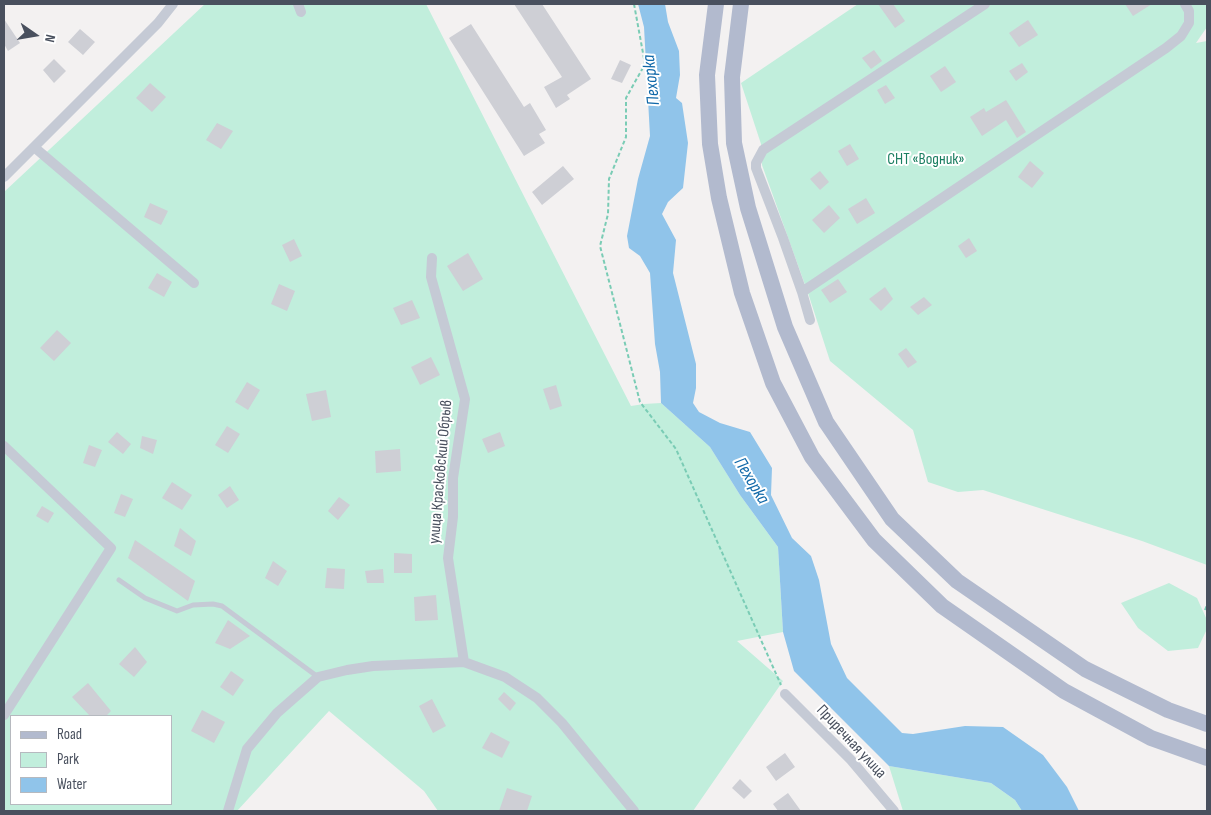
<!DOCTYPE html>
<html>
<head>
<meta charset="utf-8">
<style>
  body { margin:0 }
  #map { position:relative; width:1211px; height:815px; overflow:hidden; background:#f3f1f1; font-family:"Sofia Sans Condensed",sans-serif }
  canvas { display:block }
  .frame { position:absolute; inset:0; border:5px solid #49505e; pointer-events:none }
  .legend { position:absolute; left:10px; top:715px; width:162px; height:90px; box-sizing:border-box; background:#fff; border:1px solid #b6b9bf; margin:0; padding:6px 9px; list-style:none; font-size:15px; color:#49505e }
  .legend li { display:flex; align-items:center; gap:10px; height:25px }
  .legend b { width:25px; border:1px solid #b6b9bf }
  .north { position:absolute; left:10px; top:10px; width:50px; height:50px; -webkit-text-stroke:4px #fff; paint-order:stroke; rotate:103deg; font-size:14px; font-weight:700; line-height:20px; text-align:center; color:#49505e }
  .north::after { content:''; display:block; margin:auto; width:18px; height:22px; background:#49505e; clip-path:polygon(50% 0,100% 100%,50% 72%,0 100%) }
</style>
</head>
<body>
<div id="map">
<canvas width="1211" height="815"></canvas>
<div class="frame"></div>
<ul class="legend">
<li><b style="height:6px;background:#b2bace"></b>Road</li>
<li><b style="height:14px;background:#c1eedc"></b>Park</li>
<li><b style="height:14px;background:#90c4ea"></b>Water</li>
</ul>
<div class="north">N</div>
</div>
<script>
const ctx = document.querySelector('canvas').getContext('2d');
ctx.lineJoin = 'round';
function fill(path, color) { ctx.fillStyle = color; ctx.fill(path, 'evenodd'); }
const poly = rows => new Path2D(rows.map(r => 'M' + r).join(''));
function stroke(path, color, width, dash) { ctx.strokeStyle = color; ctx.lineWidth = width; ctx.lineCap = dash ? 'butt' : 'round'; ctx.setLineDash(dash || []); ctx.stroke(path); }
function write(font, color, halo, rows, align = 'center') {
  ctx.font = font + ' "Sofia Sans Condensed",sans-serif'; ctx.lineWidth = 4; ctx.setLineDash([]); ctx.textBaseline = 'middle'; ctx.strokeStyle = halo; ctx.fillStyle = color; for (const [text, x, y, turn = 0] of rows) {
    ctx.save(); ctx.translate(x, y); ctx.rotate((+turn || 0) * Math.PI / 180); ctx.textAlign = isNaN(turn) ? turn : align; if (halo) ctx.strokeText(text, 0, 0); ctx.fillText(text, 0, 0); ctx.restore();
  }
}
const green = poly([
  [205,4,426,4,631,406,644,404,661,403,710,447,740,495,778,547,783,632,737,641,783,681,693,811,438,811,424,791,329,711,237,811,4,811,4,192],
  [11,716,171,716,171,804,11,804],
  [858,4,1207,4,1207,27,1196,43,1207,41,1207,565,1142,541,983,490,958,492,928,482,913,430,830,361,809,296,762,165,761,144,741,83],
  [1169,583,1197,598,1207,620,1207,629,1198,648,1168,651,1138,628,1121,603],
  [889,766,991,783,1015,800,1022,811,903,811]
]);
const water = poly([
  [638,4,665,4,668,22,679,51,680,75,676,98,682,103,688,143,683,188,668,202,662,214,676,240,673,273,696,364,696,388,693,403,699,412,720,423,750,432,772,468,771,495,792,538,811,556,819,580,831,644,847,678,902,733,913,734,965,726,1003,727,1043,755,1067,787,1079,811,1022,811,1015,800,991,783,889,766,794,671,783,632,778,547,740,495,710,447,661,403,660,372,655,344,650,273,640,256,629,248,627,236,638,179,650,136,644,27]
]);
const building = poly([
  [514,4,542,4,591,79,567,95,570,99,556,108,544,87,562,77],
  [878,4,893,4,905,21,895,28],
  [1125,4,1152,4,1133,16],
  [4,19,20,43,8,51,4,44],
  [1028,20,1038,35,1019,47,1009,33],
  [471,24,524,107,530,103,546,130,539,134,545,143,524,156,449,38],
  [80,29,95,42,83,55,68,42],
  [874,50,882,61,871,69,862,58],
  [54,59,66,71,54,83,43,70],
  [620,60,631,65,622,83,611,79],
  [1022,63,1028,72,1016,81,1009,71],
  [945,66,956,82,941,92,930,76],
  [150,83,166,97,152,112,136,98],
  [886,85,895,98,885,104,877,90],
  [1006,100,1026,132,1017,138,1006,120,982,136,970,117,984,108,986,112],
  [217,123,233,131,221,149,206,140],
  [850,144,859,159,847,166,838,151],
  [1030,161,1044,173,1032,188,1018,177],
  [563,166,574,179,542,205,532,192],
  [820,171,829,182,820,190,810,179],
  [866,198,875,213,857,224,848,209],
  [150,203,168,211,161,225,144,217],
  [829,205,840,218,824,233,812,220],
  [969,238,977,251,966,258,958,246],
  [294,239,302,256,290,262,282,245],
  [468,253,483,279,463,291,447,266],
  [157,273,172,282,164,297,148,288],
  [838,279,847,292,830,303,821,290],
  [279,284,295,291,287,311,271,304],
  [885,287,893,299,881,311,869,299],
  [924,297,932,305,918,315,910,307],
  [412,300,420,318,401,325,393,308],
  [57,330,71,343,54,361,40,348],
  [906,348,917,362,908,368,898,354],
  [431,357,440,375,420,385,411,367],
  [247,382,260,390,248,410,235,402],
  [556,385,562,406,550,410,543,389],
  [326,390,331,417,312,421,306,394],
  [227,426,240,434,228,453,215,445],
  [117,432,131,444,123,454,108,442],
  [500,432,505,446,488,453,482,439],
  [142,436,157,440,153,454,140,448],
  [89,445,102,450,95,467,83,463],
  [400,449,401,471,376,473,375,451],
  [172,482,192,495,182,510,162,498],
  [230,486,239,500,227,508,218,495],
  [121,494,133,499,125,517,114,513],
  [339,497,350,505,338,520,328,511],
  [42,506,54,513,48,523,36,516],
  [180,528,196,541,191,556,174,546],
  [135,540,195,581,188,601,128,558],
  [394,553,412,554,412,573,394,573],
  [273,561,287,571,278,586,265,578],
  [327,568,345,569,344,589,325,588],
  [383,569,384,583,367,583,365,571],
  [436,595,438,620,415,621,414,597],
  [228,620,250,636,230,649,215,643],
  [135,647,147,662,134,677,119,664],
  [231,671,244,680,233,696,220,687],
  [88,683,111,711,106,716,90,716,72,697],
  [504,692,516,703,510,711,498,699],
  [432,699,446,726,433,733,419,706],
  [202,710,225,722,214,743,191,731],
  [491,732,510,742,502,758,482,748],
  [785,753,795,767,776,781,766,767],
  [740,779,752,791,744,799,732,788],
  [507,788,532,796,527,811,499,811],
  [788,793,801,811,778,811,773,804]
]);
const path = poly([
  [634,4,645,64,626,98,626,137,609,179,608,214,600,246,640,402,676,449,781,685],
  [1205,610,1207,605]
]);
const service = poly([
  [119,580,145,598,177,611,193,605,213,604,222,606,318,677]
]);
const minor = poly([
  [298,4,301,12],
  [34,147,194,283],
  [4,177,158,23,173,4],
  [432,258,431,277,465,399,453,478,453,517,448,558,464,662],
  [802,292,1166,48,1181,36,1189,23,1189,11,1185,4],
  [810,320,802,292,783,238,756,168,756,163,763,150,985,4],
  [4,446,111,548,4,715],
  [785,694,851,760,894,811],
  [228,811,247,749,277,713,318,677,347,670,373,666,464,662,505,677,537,698,562,723,634,811]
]);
const primary = poly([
  [716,4,707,75,710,144,719,198,742,293,773,383,812,457,874,540,942,606,1064,691,1151,738,1207,758],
  [741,4,732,77,734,143,748,208,785,327,826,422,892,519,957,581,1085,669,1168,710,1207,724]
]);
const parkNames = [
  ["СНТ «Водник»",926,160]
];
const streetNames = [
  ["улица Красковский Обрыв",441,472,-85],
  ["Приречная улица",851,742,47]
];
const waterNames = [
  ["Пехорка",652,80,-96],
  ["Пехорка",751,481,59]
];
fill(green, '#c1eedc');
fill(water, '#90c4ea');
fill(building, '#cecfd5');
stroke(path, '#7accb5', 2, [4, 2.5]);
stroke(service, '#c5cad5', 5);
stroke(minor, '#c5cad5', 10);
stroke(primary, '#b2bace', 16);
write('16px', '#1b7e61', '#fff', parkNames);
write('16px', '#49505e', '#fff', streetNames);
write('italic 18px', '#1169a9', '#fff', waterNames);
</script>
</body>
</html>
